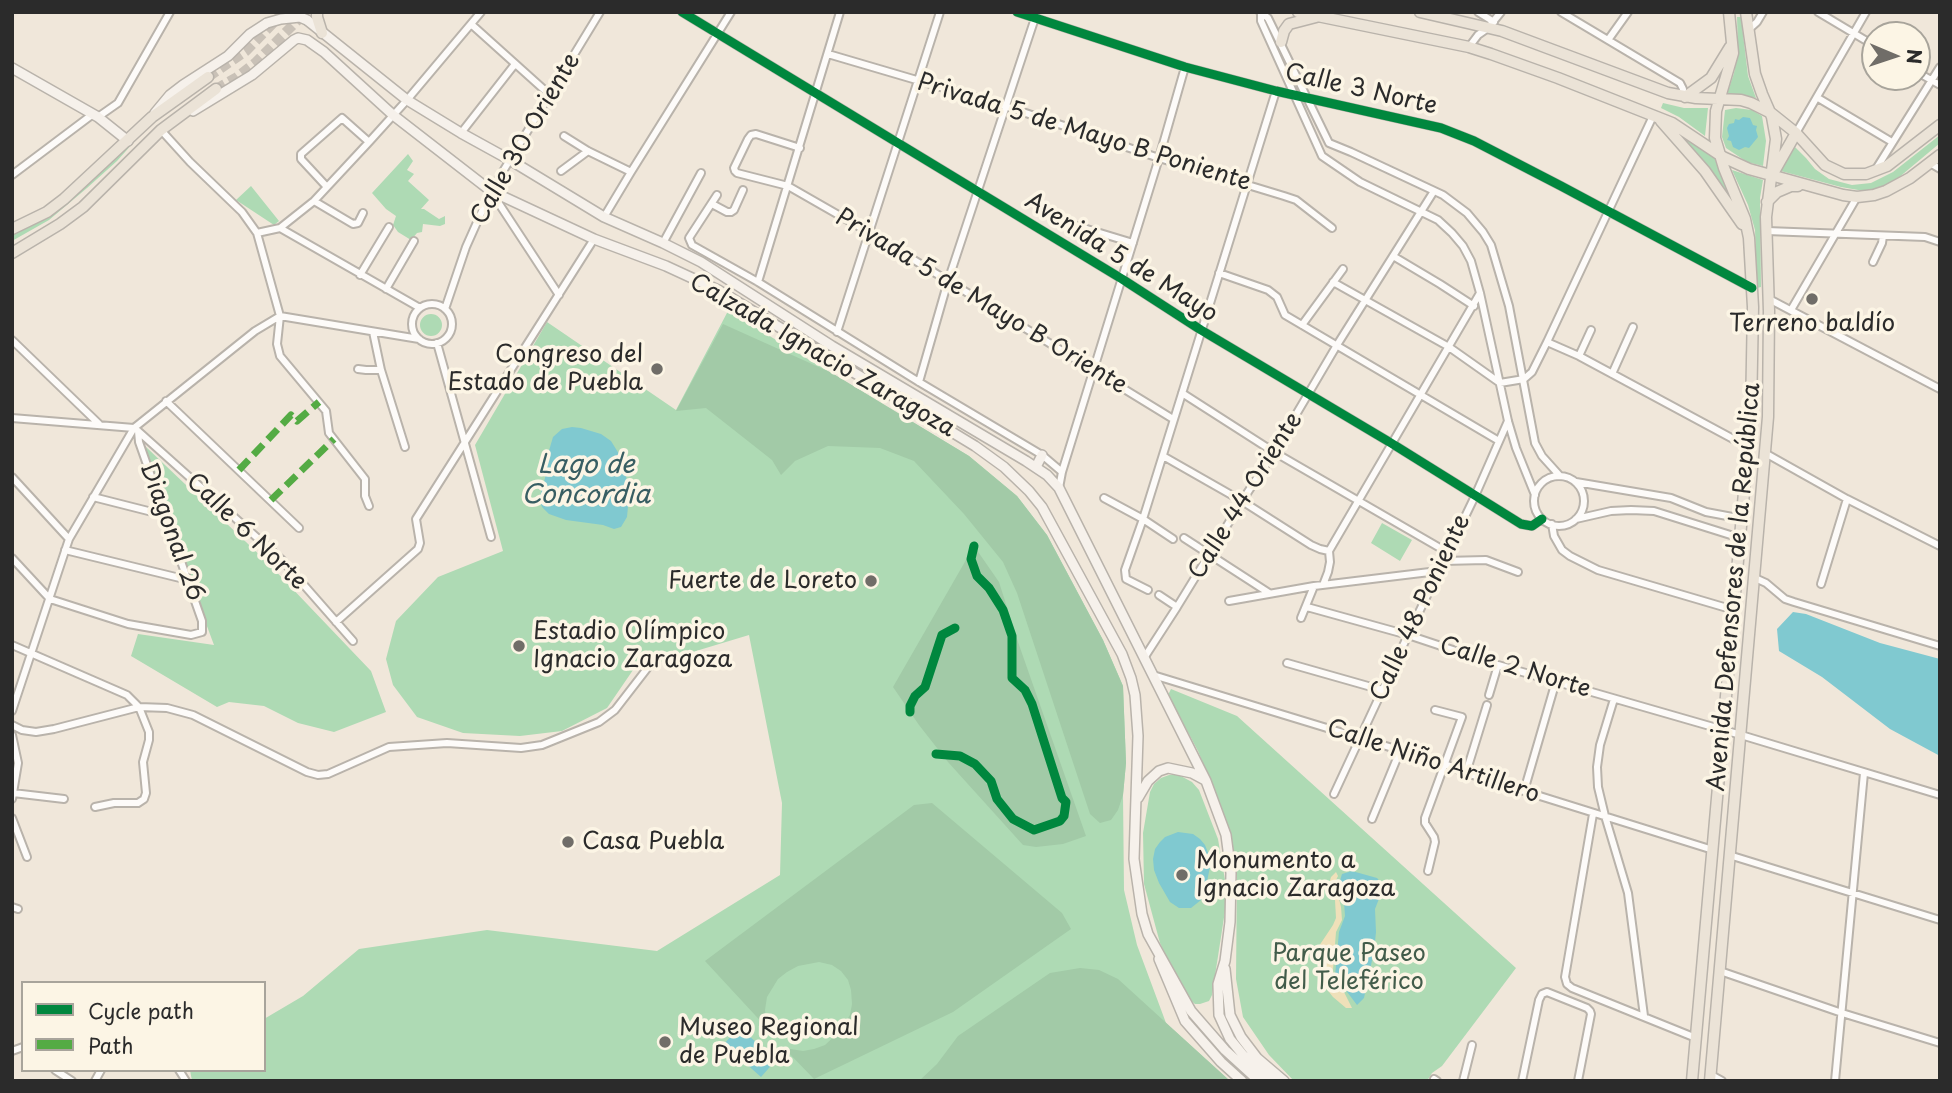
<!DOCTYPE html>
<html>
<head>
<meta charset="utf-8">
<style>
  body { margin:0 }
  #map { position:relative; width:1952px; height:1093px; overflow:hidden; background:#f0e7da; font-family:"Playpen Sans",sans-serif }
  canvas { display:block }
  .frame { position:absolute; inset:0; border:14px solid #2b2b2b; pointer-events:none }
  .legend { position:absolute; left:21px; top:981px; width:245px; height:91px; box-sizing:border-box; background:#fcf5e5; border:2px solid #a8a49b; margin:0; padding:9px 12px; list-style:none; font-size:21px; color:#2b2b2b }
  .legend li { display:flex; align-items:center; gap:14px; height:35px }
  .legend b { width:35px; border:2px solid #a8a49b }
  .north { position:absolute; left:1861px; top:21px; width:70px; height:70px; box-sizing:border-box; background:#fcf5e5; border:2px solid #a8a49b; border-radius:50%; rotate:92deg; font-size:19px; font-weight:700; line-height:28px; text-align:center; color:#2b2b2b }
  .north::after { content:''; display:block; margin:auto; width:24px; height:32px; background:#706d68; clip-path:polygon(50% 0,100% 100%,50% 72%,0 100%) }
</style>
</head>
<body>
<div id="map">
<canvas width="1952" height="1093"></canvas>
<div class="frame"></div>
<ul class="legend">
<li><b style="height:9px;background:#00873e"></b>Cycle path</li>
<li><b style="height:9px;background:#54ab44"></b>Path</li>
</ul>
<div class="north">N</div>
</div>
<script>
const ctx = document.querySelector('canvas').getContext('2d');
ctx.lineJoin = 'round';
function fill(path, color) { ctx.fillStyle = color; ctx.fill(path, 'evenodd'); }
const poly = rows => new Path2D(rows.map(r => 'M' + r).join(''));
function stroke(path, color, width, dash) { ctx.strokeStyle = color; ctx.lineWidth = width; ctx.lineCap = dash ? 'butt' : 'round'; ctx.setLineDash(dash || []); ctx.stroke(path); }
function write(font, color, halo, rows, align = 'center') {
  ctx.font = font + ' "Playpen Sans",sans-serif'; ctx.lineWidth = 7; ctx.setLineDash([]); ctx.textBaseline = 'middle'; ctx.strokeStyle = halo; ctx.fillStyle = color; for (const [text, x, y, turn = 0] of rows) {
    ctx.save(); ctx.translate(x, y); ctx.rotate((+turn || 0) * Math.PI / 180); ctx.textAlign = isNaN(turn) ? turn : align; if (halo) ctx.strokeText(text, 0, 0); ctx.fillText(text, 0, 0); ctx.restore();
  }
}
const green = poly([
  [1737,17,1741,17,1748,76,1756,98,1727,94,1734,73,1738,50],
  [1663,103,1684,108,1708,108,1705,136,1679,117,1661,108],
  [1736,108,1752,110,1762,116,1766,141,1763,166,1747,162,1726,148,1722,137,1725,110],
  [1673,130,1680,131,1714,157,1736,207],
  [142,133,117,161,87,188,49,220,12,241,12,234,23,229],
  [1940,135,1940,143,1891,184,1880,189,1864,191,1841,187,1777,170,1793,145,1806,158,1815,169,1829,179,1852,185,1871,183,1893,172],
  [408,154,413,161,407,170,414,174,408,181,429,200,421,209,424,209,439,219,445,216,445,224,440,226,423,224,422,232,417,233,411,240,398,232,393,225,396,216,386,209,372,193],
  [1732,170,1763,180,1760,198,1761,287,1757,288,1755,230,1748,205],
  [251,186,279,221,274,225,236,200],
  [728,311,969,456,1017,496,1047,535,1103,640,1123,686,1126,763,1123,795,1124,890,1137,945,1166,1023,1230,1081,192,1081,190,1070,264,1070,264,1019,303,996,359,949,487,930,657,951,780,875,782,803,749,635,633,670,607,708,562,731,520,736,463,733,417,717,393,685,386,659,396,621,438,577,503,551,475,445,547,322,676,410],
  '420 325a11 11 0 1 1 22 0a11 11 0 1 1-22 0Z',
  [145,446,266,561,371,671,386,712,334,732,298,723,264,706,229,702,217,707,131,656,138,634,214,645,166,516],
  [1382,523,1412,540,1400,561,1371,543],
  [1171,689,1237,716,1516,968,1442,1066,1432,1073,1427,1081,1294,1081,1269,1055,1243,1017,1236,979,1237,872,1225,818,1198,751,1168,695],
  [1177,774,1192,782,1199,790,1218,839,1225,880,1225,911,1212,995,1209,1001,1200,1004,1195,1004,1190,1000,1173,971,1160,943,1144,884,1143,833,1150,792,1154,784,1161,778,1169,775]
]);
const forest = poly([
  [723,324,832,373,969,456,1017,496,1047,535,1103,640,1123,686,1126,763,1123,795,1118,810,1111,820,1100,823,1090,814,1017,593,1003,562,964,514,914,461,880,448,828,446,795,461,781,475,772,460,706,408,676,411],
  [974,546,999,582,1018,642,1086,836,1063,844,1036,847,1023,845,948,762,919,725,893,687],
  [932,803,1062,913,1071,929,953,1012,814,1079,784,1048,803,1051,814,1049,825,1045,840,1031,850,1015,852,1004,851,990,848,980,841,971,832,965,819,962,798,966,787,972,778,979,767,997,765,1010,767,1028,705,961,914,805],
  [1080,968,1099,970,1118,979,1230,1081,919,1081,937,1064,958,1036,1050,973]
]);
const sand = poly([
  [1336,872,1338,876,1335,882,1341,907,1342,920,1336,932,1333,970,1335,981,1343,990,1352,1008,1346,1008,1333,997,1329,992,1323,981,1318,958,1319,946,1333,925,1336,918,1335,900,1329,884,1331,877]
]);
const water = poly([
  [1743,117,1750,118,1753,125,1757,126,1756,130,1758,137,1749,148,1745,147,1739,150,1733,147,1731,141,1727,140,1729,136,1727,128,1729,124,1734,123,1735,119,1739,120],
  [572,427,581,428,601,434,611,441,624,462,629,496,627,517,621,527,614,529,603,525,566,520,549,514,542,507,539,499,545,478,548,454,553,437,562,429],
  [1793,612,1806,614,1880,643,1940,659,1940,756,1890,729,1822,677,1779,651,1777,629],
  [1178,832,1193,834,1200,839,1205,845,1209,855,1210,867,1205,891,1201,900,1191,908,1179,908,1170,902,1159,883,1154,870,1153,859,1155,849,1160,842,1165,837],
  [1352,871,1377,878,1384,886,1375,909,1376,932,1374,951,1364,998,1357,1005,1335,976,1339,932,1345,916,1344,902,1338,887,1342,874],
  [739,1027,776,1060,761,1077,724,1044]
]);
const primaryTunnel = poly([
  [208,77,246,51,284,12],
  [216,89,237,77,255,63,306,12]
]);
const street = poly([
  [682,12,1122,279,1201,330,1391,443,1521,524,1532,526,1542,519],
  [1017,12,1185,67,1276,91,1441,128,1474,141,1561,186,1752,288],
  [1260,12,1268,18,1329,143,1351,152,1443,195,1467,213,1483,232,1491,245,1509,306,1535,443,1542,456,1560,476],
  [1478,12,1494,22],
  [1561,12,1680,83,1683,89,1683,96],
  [1818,12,1875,46],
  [1261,14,1261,21,1322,156,1360,182,1438,220,1452,233,1463,246,1471,261,1480,293,1508,421,1516,448,1535,495],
  [471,24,550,95],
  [1748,30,1757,22,1763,12],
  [1608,40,1628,12],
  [1469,47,1478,35,1488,28,1501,12],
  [828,54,1005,106,1159,158,1284,196,1296,200,1332,228],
  [1917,72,1940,85],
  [1818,98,1892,142],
  [98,117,118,103,170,12],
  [161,130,190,162,242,212,257,233,280,228,420,308],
  [461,133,515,64],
  [1796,133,1866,12],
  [564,136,588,151,631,172],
  [800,148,756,134,751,135,748,139,734,168,735,171,737,173,788,186,870,233,1173,419],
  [1930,163,1940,169],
  [1876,169,1940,67],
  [561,171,588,151],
  [12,175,93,114],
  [327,187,301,159,301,154,342,118,369,142],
  [492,193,559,295],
  [717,195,689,238,692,245,758,282,919,382,1042,455,1062,472],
  [314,201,353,224,358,223,363,213],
  [712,204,727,212,731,212,734,210,743,190],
  [604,217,631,172,731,12],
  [1067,223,1133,243],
  [280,228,314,201,369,142,407,100,481,12],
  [1767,231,1925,237,1940,242],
  [257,233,280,316,277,344,280,356,326,411,329,433,365,479,365,496,369,506],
  [663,243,701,173],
  [1393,256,1440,284,1474,306],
  [1873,262,1882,243,1883,236],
  [1219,273,1268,290,1277,297,1285,315,1499,441],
  [360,275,389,227],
  [758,282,840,12],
  [1333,282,1449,347,1500,383,1524,379,1532,372,1547,342,1653,116],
  [386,289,414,241],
  [1769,299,1940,389],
  '412 324a20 20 0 1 1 40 0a20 20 0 1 1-40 0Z',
  [445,309,466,247,491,191,600,12],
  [1791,310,1857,197],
  [1302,325,1343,269],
  [373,332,381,370,405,447],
  [837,332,940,12],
  [12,340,99,424],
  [1547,342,1579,356,1748,447],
  [437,343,491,537],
  [1579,356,1591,330],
  [358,369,366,370,381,370],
  [1612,374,1633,327],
  [919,382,948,281,1035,18],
  [1182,393,1274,452,1447,552],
  [166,401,299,528],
  [12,418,134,428],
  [138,431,282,560,353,641],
  [1765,453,1847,499,1940,546],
  [1163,456,1242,501,1311,545,1320,549,1329,551],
  '1534 501a25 25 0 1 1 50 0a25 25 0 1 1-50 0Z',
  [12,477,69,539],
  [1576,482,1671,498,1706,512,1743,519],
  [1059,488,1062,472,1159,158,1185,67],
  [93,497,164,515],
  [1104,498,1143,519,1173,539],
  [1576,519,1611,511,1631,510,1654,511,1740,538],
  [1552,524,1554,536,1562,550,1570,556,1598,570,1734,610],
  [1184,538,1269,593],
  [65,550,188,580],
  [1329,551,1480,293],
  [12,558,50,599,128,624,191,635,202,632,202,621,139,442,138,431],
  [1443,561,1486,560,1518,572],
  [1755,578,1766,583,1785,599,1794,602,1940,646],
  [1821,584,1847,499],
  [1323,585,1328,572,1330,562,1329,551],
  [1148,590,1126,579,1125,570,1143,519,1276,91],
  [1159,595,1177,607],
  [1229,601,1314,586,1438,571],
  [1307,607,1408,635,1498,665,1741,735,1940,795],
  [1301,618,1314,586],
  [336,622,418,549,420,543,416,519,594,239],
  [12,645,127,695,139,707,149,732,149,740,143,762,146,793,144,799,138,803,114,803,95,807],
  [1144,658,1177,607,1242,501,1274,452,1337,345,1434,191],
  [1287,663,1382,690],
  [1153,675,1445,764,1466,773,1713,850],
  [1489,695,1498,665],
  [1614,699,1600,745,1597,767,1598,787,1605,816,1628,893,1644,1016],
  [12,711,69,539,134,428,255,331,280,316,419,339],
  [12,725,22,730,36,732,54,729,139,707,167,708,193,715,307,772,318,775,328,774,389,747,447,743,521,748,542,745,599,722,615,710,656,657],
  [12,735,18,763,12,799],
  [1466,773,1487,705],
  [1524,791,1556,681],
  [13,793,64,799],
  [1334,794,1408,635,1475,496,1508,421],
  [1593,814,1565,977,1567,984,1572,988,1696,1038],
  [12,818,27,857],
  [1372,819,1400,751],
  [1729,855,1940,920],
  [1428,871,1435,842,1434,837,1425,823,1425,818,1462,717,1435,710],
  [12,907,18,909],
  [1720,971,1842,1013,1940,1043],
  [12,1051,23,1047],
  [55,1070,72,1081],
  [179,1070,186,1081],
  [1711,1075,1722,1081],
  [1434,1079,1437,1081],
  [95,1081,101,1070],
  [1463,1081,1472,1045],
  [1522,1081,1539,1000,1542,994,1547,992,1587,1008,1590,1011,1591,1014,1578,1081],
  [1835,1081,1864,773]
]);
const secondary = poly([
  [307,20,407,100,461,133,510,160,604,217,663,243,701,262,832,346,1026,461,1047,475,1059,488,1206,781,1226,835,1231,873,1230,922,1225,961,1218,984,1219,1015,1230,1039,1243,1055,1271,1081],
  [12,68,98,117,128,141],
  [193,111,252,75,294,40,298,38,307,40,324,52,393,115,491,191,594,239,666,266,718,290,975,446,1004,467,1029,491,1042,507,1122,654,1131,678,1135,695,1138,736,1134,859,1142,914,1148,934,1191,1011,1225,1050,1259,1081],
  [155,113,170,95,183,85,228,56,250,34,267,23],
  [1036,467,1042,455],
  [1138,798,1148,781,1159,771,1168,768,1192,773,1205,780],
  [1159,959,1185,1021,1221,1062,1242,1081],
  [1225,969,1230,1015,1241,1037,1257,1058,1284,1081]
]);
const primary = poly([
  [317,12,317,17,322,33],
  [1298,12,1469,47,1491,54,1558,78,1672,123,1723,157,1749,169,1843,195,1857,197,1874,195,1886,191,1910,178,1940,155],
  [1420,12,1502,31,1668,93,1696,98,1741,100,1751,103,1771,113,1796,133,1825,165,1844,174,1866,174,1887,166,1940,125],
  [1281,42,1284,31,1289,24,1316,17],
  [1685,97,1711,78,1730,47],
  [1661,121,1705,171,1742,224],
  [1775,170,1796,133],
  [1767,202,1777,192,1791,186,1798,186],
  [12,229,47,212,64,199,152,117,208,77],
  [12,253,60,224,83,207,161,130,216,89],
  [1692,1081,1751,413,1753,307,1749,238,1745,219,1724,168,1715,138,1716,111,1733,53,1729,12],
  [1710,1081,1768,417,1769,311,1766,217,1776,139,1772,117,1762,94,1755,74,1746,12]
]);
const secondaryBridge = poly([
  [267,23,281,19,300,17,307,20]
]);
const quiet = poly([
  [239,470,291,415,297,421,319,402],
  [271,500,334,439]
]);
const cycleway = poly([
  [682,12,1122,279,1201,330,1391,443,1521,524,1532,526,1542,519],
  [1017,12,1185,67,1276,91,1441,128,1474,141,1561,186,1752,288],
  [910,712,910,706,915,696,925,687,942,635,955,628],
  [936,754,960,756,975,764,991,781,997,799,1013,819,1034,830,1060,821,1064,816,1066,802,1062,798,1032,704,1025,690,1012,678,1012,636,1003,610,989,588,977,576,971,559,974,546]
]);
const markers = [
  [1812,299,7,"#706d68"],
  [657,369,7,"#706d68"],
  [871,581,7,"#706d68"],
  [519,646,7,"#706d68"],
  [568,842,7,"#706d68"],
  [1182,875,7,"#706d68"],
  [665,1042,7,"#706d68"]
];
const streetNames = [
  ["Calle 3 Norte",1361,90,13],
  ["Privada 5 de Mayo B Poniente",1084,133,17],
  ["Calle 30 Oriente",526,139,-60],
  ["Avenida 5 de Mayo",1121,258,32],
  ["Privada 5 de Mayo B Oriente",981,302,31],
  ["Calzada Ignacio Zaragoza",822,356,30],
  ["Calle 44 Oriente",1246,496,-58],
  ["Diagonal 26",171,532,70],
  ["Calle 6 Norte",246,532,44],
  ["Avenida Defensores de la República",1735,587,-85],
  ["Calle 48 Poniente",1421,608,-65],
  ["Calle 2 Norte",1515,668,17],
  ["Calle Niño Artillero",1433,762,18]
];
const poiNames = [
  ["Terreno baldío",1812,324,"center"],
  ["Congreso del",643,355,"right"],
  ["Estado de Puebla",643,383,"right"],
  ["Fuerte de Loreto",857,581,"right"],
  ["Estadio Olímpico",533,632],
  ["Ignacio Zaragoza",533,660],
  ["Casa Puebla",582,842],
  ["Monumento a",1196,861],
  ["Ignacio Zaragoza",1196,889],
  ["Museo Regional",679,1028],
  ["de Puebla",679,1056]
];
const parkNames = [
  ["Parque Paseo",1349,954],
  ["del Teleférico",1349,982]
];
const waterNames = [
  ["Lago de",586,466],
  ["Concordia",586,496]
];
fill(green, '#aedab4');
fill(forest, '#a2caa7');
fill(sand, '#efe0b9');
fill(water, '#80c9d0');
stroke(primaryTunnel, '#c9c1b7', 10, [10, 5]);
stroke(street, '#b9b3ab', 10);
stroke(secondary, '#b9b3ab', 12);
stroke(primary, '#b9b3ab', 13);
stroke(street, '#fdfbf9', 6);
stroke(secondary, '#f6f1eb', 9);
stroke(primary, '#ebe3d7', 10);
stroke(secondaryBridge, '#b9b3ab', 12, []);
stroke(secondaryBridge, '#f6f1eb', 9);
stroke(quiet, '#54ab44', 7, [14, 7]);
stroke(cycleway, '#00873e', 9);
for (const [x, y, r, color] of markers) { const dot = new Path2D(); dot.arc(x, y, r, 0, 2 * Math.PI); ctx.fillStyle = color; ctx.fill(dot); stroke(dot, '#fcf5e5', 2.5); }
write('24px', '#2b2b2b', '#fcf5e5', streetNames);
write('24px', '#2b2b2b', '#fcf5e5', poiNames, 'left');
write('24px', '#425c4a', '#fcf5e5', parkNames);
write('italic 26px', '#385e63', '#fcf5e5', waterNames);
</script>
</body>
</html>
